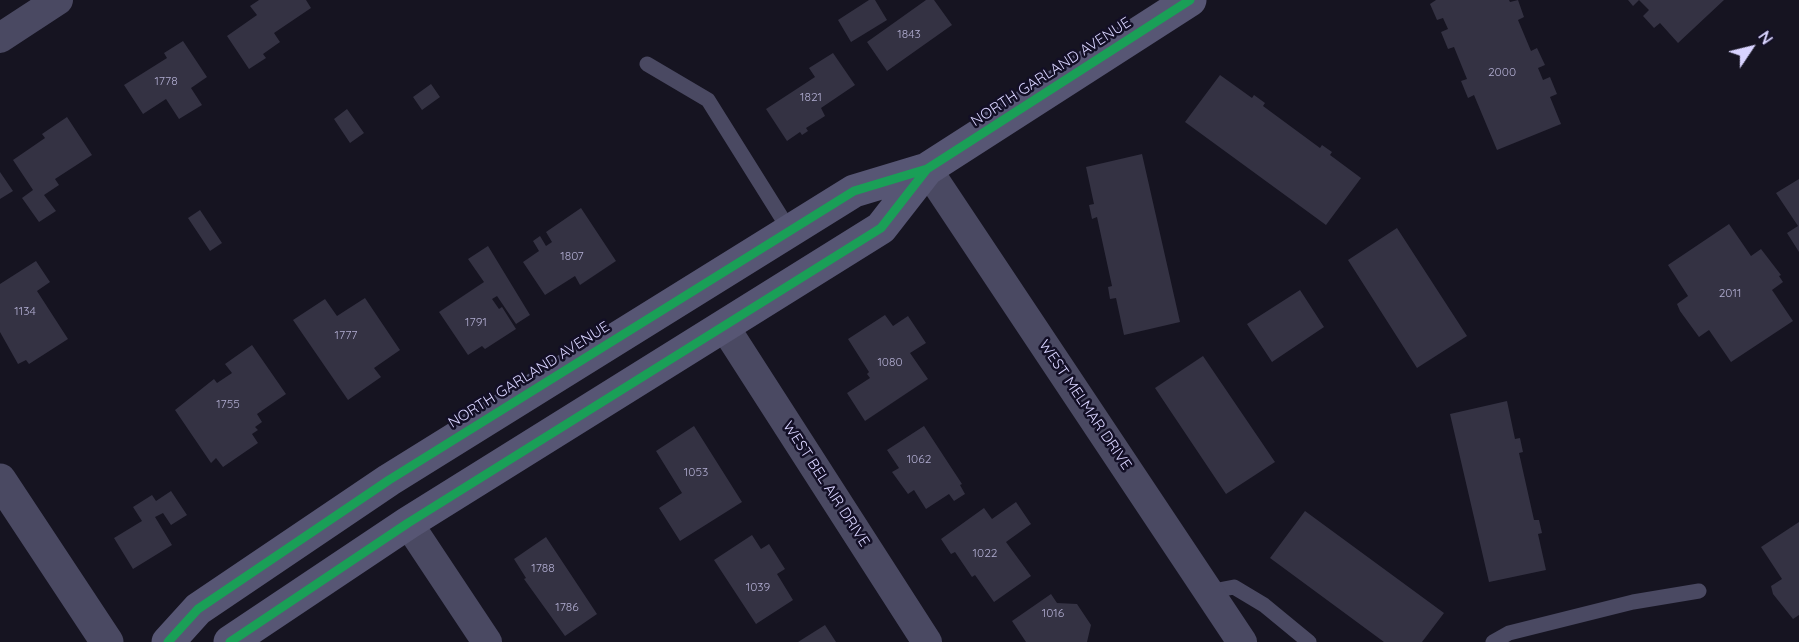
<!DOCTYPE html>
<html>
<head>
<meta charset="utf-8">
<style>
  body { margin:0 }
  #map { position:relative; width:1799px; height:642px; overflow:hidden; background:#161421; font-family:Quicksand,sans-serif }
  canvas { display:block }
  .north { position:absolute; left:1721px; top:18px; width:60px; height:60px; -webkit-text-stroke:4px #130f26; paint-order:stroke; rotate:55deg; font-size:16px; font-weight:700; line-height:24px; text-align:center; color:#d9d4ff }
  .north::after { content:''; display:block; margin:auto; width:21px; height:27px; background:#d9d4ff; clip-path:polygon(50% 0,100% 100%,50% 72%,0 100%) }
</style>
</head>
<body>
<div id="map">
<canvas width="1799" height="642"></canvas>
<div class="north">N</div>
</div>
<script>
const ctx = document.querySelector('canvas').getContext('2d');
ctx.lineJoin = 'round';
function fill(path, color) { ctx.fillStyle = color; ctx.fill(path, 'evenodd'); }
const poly = rows => new Path2D(rows.map(r => 'M' + r).join(''));
function stroke(path, color, width, dash) { ctx.strokeStyle = color; ctx.lineWidth = width; ctx.lineCap = dash ? 'butt' : 'round'; ctx.setLineDash(dash || []); ctx.stroke(path); }
function write(font, color, halo, rows, align = 'center') {
  ctx.font = font + ' Quicksand,sans-serif'; ctx.lineWidth = 5; ctx.setLineDash([]); ctx.textBaseline = 'middle'; ctx.strokeStyle = halo; ctx.fillStyle = color; for (const [text, x, y, turn = 0] of rows) {
    ctx.save(); ctx.translate(x, y); ctx.rotate((+turn || 0) * Math.PI / 180); ctx.textAlign = isNaN(turn) ? turn : align; if (halo) ctx.strokeText(text, 0, 0); ctx.fillText(text, 0, 0); ctx.restore();
  }
}
const building = poly([
  [259,0,306,0,311,8,274,33,280,42,263,54,266,58,249,69,227,36,257,15,250,6],
  [869,0,875,0,887,20,851,42,838,20],
  [926,0,934,0,952,25,887,71,867,42],
  [1436,0,1509,0,1510,2,1518,0,1524,17,1518,20,1531,51,1537,48,1545,65,1538,68,1543,80,1550,77,1557,94,1550,97,1561,124,1497,150,1474,95,1468,98,1461,81,1467,79,1454,47,1448,49,1441,32,1448,29,1443,18,1437,20,1430,4],
  [1628,0,1724,0,1678,43,1660,23,1654,28,1643,16,1649,10,1639,0,1633,6],
  [183,41,207,77,191,88,202,105,179,119,166,99,143,114,124,85,167,58,164,53],
  [833,53,855,85,821,108,825,116,806,128,808,131,802,135,800,132,787,141,766,109,815,77,809,68],
  [1220,75,1252,98,1254,95,1265,103,1263,106,1320,148,1322,145,1332,152,1330,155,1361,178,1326,225,1185,122],
  [431,84,440,97,422,110,413,97],
  [347,109,364,133,350,143,334,119],
  [67,117,92,155,55,179,59,185,44,195,56,211,39,222,22,198,33,190,13,160,45,138,42,134],
  [1142,154,1180,322,1124,335,1116,298,1110,299,1108,287,1112,286,1097,217,1092,219,1089,205,1094,204,1086,167],
  [0,172,13,191,0,199],
  [1799,179,1799,252,1787,233,1798,226,1776,193],
  [581,208,616,261,580,285,575,276,545,295,523,262,539,251,533,241,540,236,546,246,552,242,546,232],
  [200,210,222,243,210,251,188,218],
  [1729,224,1751,256,1761,249,1781,275,1779,276,1783,282,1772,290,1793,321,1731,362,1709,330,1699,337,1680,311,1677,304,1688,296,1668,265],
  [1397,228,1467,336,1417,368,1348,260],
  [488,246,530,315,516,324,497,296,492,299,499,309,502,307,516,329,485,349,482,346,468,355,439,312,484,282,468,259],
  [36,261,50,282,37,291,68,339,29,364,26,360,18,364,0,332,0,284],
  [1300,290,1324,327,1272,362,1247,324],
  [365,298,400,350,374,368,381,377,348,400,293,320,325,299,337,316],
  [885,315,893,326,908,316,926,343,910,353,928,379,865,421,847,393,870,378,867,374,869,372,848,339],
  [252,345,286,394,257,414,262,422,255,427,258,430,252,434,258,443,223,467,216,458,211,463,175,410,214,379,217,383,232,373,225,364],
  [1203,356,1275,462,1226,494,1155,388],
  [1507,401,1515,439,1520,438,1523,452,1519,453,1534,520,1539,520,1542,533,1538,534,1546,570,1489,582,1450,414],
  [694,426,742,502,680,541,659,508,682,493,656,451],
  [924,426,962,484,960,485,965,494,954,501,949,494,926,509,914,490,908,494,892,472,899,468,887,450],
  [171,491,187,515,171,525,163,513,155,517,172,545,133,569,114,538,142,521,133,507,152,495,156,501],
  [1016,502,1031,524,1006,542,1031,576,994,602,975,575,972,577,955,552,951,554,941,539,984,508,992,519],
  [1305,511,1444,613,1422,642,1384,642,1270,558],
  [1799,522,1799,615,1793,619,1773,594,1771,586,1782,579,1761,547],
  [752,535,761,549,769,544,785,569,777,574,793,600,756,624,714,560],
  [546,537,597,614,565,636,524,579,526,578,514,559],
  [1051,594,1057,603,1077,604,1091,625,1087,642,1026,642,1012,621],
  [825,625,836,642,798,642]
]);
const service = poly([
  [647,64,708,100,790,231],
  [1208,592,1234,587,1264,605,1309,642],
  [1493,642,1509,633,1633,602,1699,591]
]);
const minor = poly([
  [0,38,58,0],
  [927,169,1242,642],
  [724,326,927,642],
  [408,523,487,642]
]);
const tertiary = poly([
  [0,480,107,642]
]);
const secondary = poly([
  [168,642,198,609,389,480,854,191,927,169,1190,0],
  [230,642,408,523,881,228,927,169]
]);
const cycleway = poly([
  [168,642,198,609,389,480,854,191,927,169,1190,0],
  [230,642,408,523,881,228,927,169]
]);
const numberNames = [
  ["1843",909,34],
  ["2000",1502,72],
  ["1778",166,81],
  ["1821",811,97],
  ["1807",572,256],
  ["2011",1730,293],
  ["1134",25,311],
  ["1791",476,322],
  ["1777",346,335],
  ["1080",890,362],
  ["1755",228,404],
  ["1062",919,459],
  ["1053",696,472],
  ["1022",985,553],
  ["1788",543,568],
  ["1039",758,587],
  ["1786",567,607],
  ["1016",1053,613]
];
const streetNames = [
  ["NORTH GARLAND AVENUE",1051,72,-33],
  ["NORTH GARLAND AVENUE",529,375,-32],
  ["WEST MELMAR DRIVE",1085,405,56],
  ["WEST BEL AIR DRIVE",826,484,57]
];
fill(building, '#343243');
stroke(service, '#4a4962', 15);
stroke(minor, '#4a4962', 30);
stroke(tertiary, '#4a4962', 33);
stroke(secondary, '#575674', 33);
stroke(cycleway, '#1a9f57', 9);
write('12px', '#b0acd0', null, numberNames);
write('15px', '#d9d4ff', '#130f26', streetNames);
</script>
</body>
</html>
